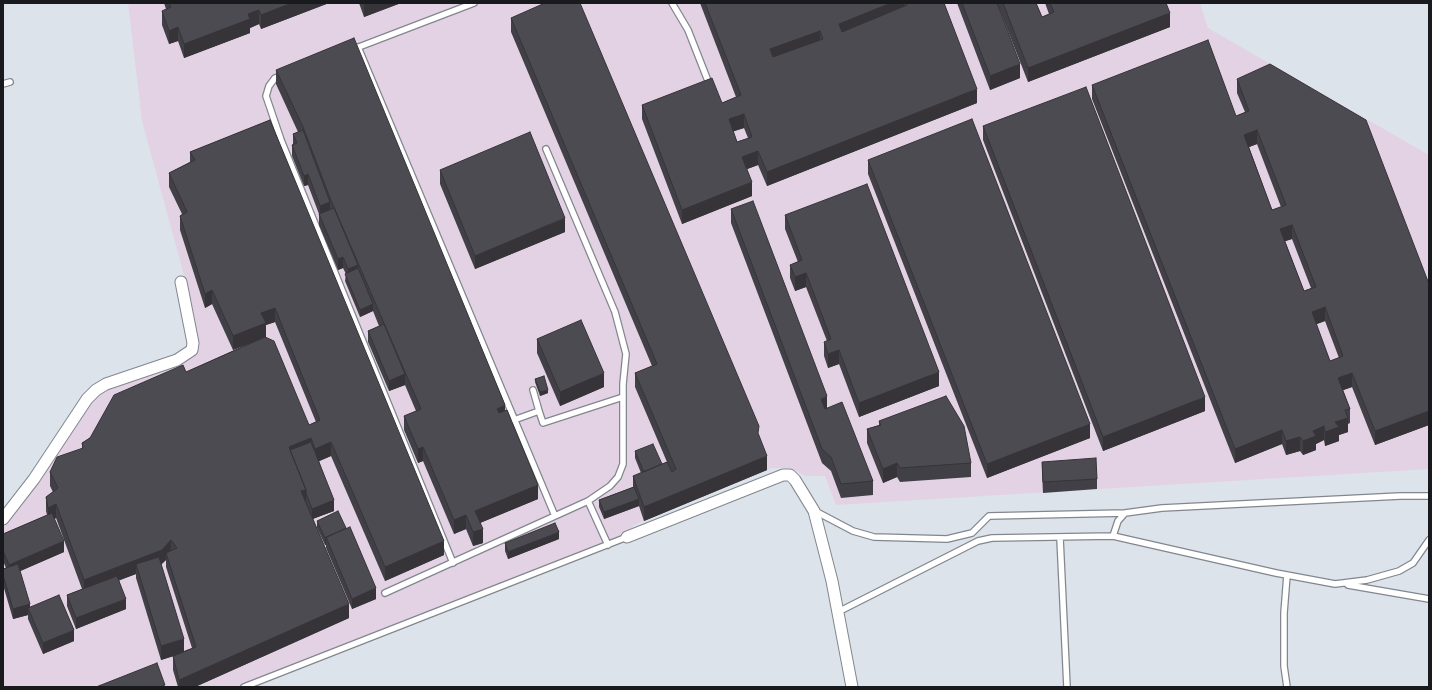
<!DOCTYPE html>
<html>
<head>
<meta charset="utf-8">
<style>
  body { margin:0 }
  #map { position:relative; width:1432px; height:690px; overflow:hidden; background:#dde3eb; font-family:"Noto Sans",sans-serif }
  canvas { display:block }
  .frame { position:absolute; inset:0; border:4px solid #181a1d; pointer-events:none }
</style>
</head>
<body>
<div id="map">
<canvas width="1432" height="690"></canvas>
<div class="frame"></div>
</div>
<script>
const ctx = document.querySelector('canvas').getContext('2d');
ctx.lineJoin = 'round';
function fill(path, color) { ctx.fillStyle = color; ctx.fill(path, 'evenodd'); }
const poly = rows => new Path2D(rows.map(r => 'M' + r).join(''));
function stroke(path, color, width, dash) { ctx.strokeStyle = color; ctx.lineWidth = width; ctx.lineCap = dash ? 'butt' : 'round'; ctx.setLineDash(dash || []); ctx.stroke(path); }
const industrial = poly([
  [128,3,1200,3,1208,28,1429,155,1429,469,836,505,825,476,805,476,791,468,772,468,634,525,618,541,244,687,4,687,3,524,91,401,99,392,196,352,185,279,142,121]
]);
const service = poly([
  [672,3,688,30,710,86],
  [358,47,555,516],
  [351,50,474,3],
  [283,75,275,78,269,86,266,96,281,140,453,563],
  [3,84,10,82],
  [533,390,539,411],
  [514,420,539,411,543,423,623,397],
  [588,501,608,545],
  [815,511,853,531,874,537,947,539,972,533,989,516,1125,513],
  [1113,536,1118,521,1125,513,1162,508,1400,496,1429,496],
  [1060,538,1067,687],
  [1348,585,1429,599],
  [385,593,588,501,610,486,618,477,623,464,623,384,626,354,615,312,546,149],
  [838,612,978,541,992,538,1113,536,1276,573,1335,584,1367,580,1399,571,1413,563,1429,540],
  [244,687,627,537],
  [1287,687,1284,666,1284,613,1287,575]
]);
const minor = poly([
  [3,519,34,479,87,399,96,390,106,384,177,360,192,350,193,343,181,282],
  [627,537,783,475,790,475,795,480,814,511,832,581,852,687]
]);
const wall = poly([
  [164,3,329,3,261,29,259,24,250,28,250,33,184,58,178,41,169,44,162,25,162,11,166,9],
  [359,3,401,3,364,17],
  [700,3,944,3,977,103,767,186,758,165,747,169,752,196,682,224,642,119,642,105,722,103,736,97],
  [744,128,748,138,737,142,733,131],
  [957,3,997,3,1020,78,990,90],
  [997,3,1036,3,1042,17,1049,14,1045,3,1166,3,1170,27,1028,82],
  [511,18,759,436,767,470,644,521,639,506,604,519,599,507,599,500,633,487,633,476,641,473,635,458,635,451,662,464,667,462,635,387,635,373,652,366,511,32],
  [276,70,505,411,538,499,480,523,483,543,473,546,466,529,454,534,423,461,418,463,404,430,404,416,416,411,405,385,389,391,368,342,368,331,379,326,373,311,360,317,345,281,346,274,343,268,338,270,319,225,319,214,308,185,304,186,292,156,292,145,293,145,293,134,298,132,276,84],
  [1237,79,1429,284,1429,425,1375,445,1352,387,1343,390,1350,409,1350,423,1348,424,1348,432,1339,435,1339,441,1325,446,1324,440,1316,444,1316,450,1303,455,1300,451,1286,455,1282,444,1235,463,1092,99,1092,85,1236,116,1245,112,1237,93],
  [1257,144,1281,207,1272,210,1249,147],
  [1292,239,1311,288,1304,291,1285,241],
  [1325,321,1339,358,1330,361,1316,324],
  [270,120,444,555,385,581,331,456,319,461,334,511,313,519,349,618,195,687,178,687,173,670,173,656,161,660,136,578,136,574,119,580,126,609,76,629,67,606,67,595,82,589,56,518,54,519,64,552,20,571,30,607,74,641,43,654,28,619,28,615,13,619,3,585,3,569,6,568,3,561,3,534,47,515,46,511,46,497,53,492,50,486,50,472,82,449,82,443,186,372,250,343,233,350,212,304,205,308,180,230,180,216,182,214,169,187,169,173,190,162,190,152],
  [275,322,316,422,309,425,266,337,266,325],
  [166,560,166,567,192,648,184,651,161,564],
  [983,126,1205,411,1103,451,983,140],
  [868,160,1090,438,987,478,868,174],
  [440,170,565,232,475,269,440,184],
  [731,209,827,408,873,481,873,495,841,498,831,471,822,463,731,223],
  [785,215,939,386,859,417,839,364,828,368,824,356,824,342,827,341,806,287,795,291,790,278,790,265,798,262,785,229],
  [537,339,604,387,560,406,537,353],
  [535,379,548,393,540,396,535,382],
  [879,421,971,463,971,477,900,482,897,477,883,483,867,443,867,429,879,425],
  [1042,462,1097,479,1097,489,1043,493,1042,473],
  [317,521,346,529,376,599,352,609,326,548,326,545,325,545,317,528],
  [559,539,508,559,505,551,505,543]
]);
const shadedWall = poly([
  [292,3,329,3,261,29,261,15],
  [364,3,401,3,364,17],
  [891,3,904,3,904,12,839,38,839,24],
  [259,10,259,24,250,28,250,33,184,58,184,44,248,14],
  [1170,13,1170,27,1028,82,1028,68],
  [178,27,178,41,169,44,169,31],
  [820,31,820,45,770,63,770,49],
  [1020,64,1020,78,990,90,990,76],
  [977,89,977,103,767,186,767,172],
  [744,114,744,128,729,133,729,119],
  [1257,130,1257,144,1244,149,1244,135],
  [758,151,758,165,742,171,742,157],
  [308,174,308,185,304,186,304,176],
  [752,182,752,196,682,224,682,210],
  [330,202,330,212,320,216,320,206],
  [565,218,565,232,475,269,475,256],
  [1292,225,1292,239,1280,243,1280,229],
  [343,257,343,268,338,270,338,259],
  [358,265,358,275,348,280,348,269],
  [806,273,806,287,795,291,795,277],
  [212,290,212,304,205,308,205,294],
  [373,304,373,311,360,317,360,310],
  [1325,307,1325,321,1312,326,1312,312],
  [275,308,275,322,266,325,266,337,233,350,233,336,261,313],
  [839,350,839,364,828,368,828,354],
  [939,372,939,386,859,417,859,403],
  [604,373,604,387,560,406,560,392],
  [1352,373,1352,387,1338,392,1338,378],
  [405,374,405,385,389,391,389,381],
  [548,390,548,393,540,396,540,392],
  [827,396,827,410,821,413,821,399],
  [1205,397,1205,411,1103,451,1103,437],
  [505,405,505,419,497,423,497,409],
  [1429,411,1429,425,1375,445,1375,431],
  [1348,418,1348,432,1339,435,1339,441,1325,446,1325,432,1335,422],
  [1090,424,1090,438,987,478,987,464],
  [1324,426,1324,440,1316,444,1316,450,1303,455,1303,441,1313,431],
  [1282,430,1282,444,1235,463,1235,449],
  [1300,437,1300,451,1286,455,1286,441],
  [311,438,311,452,293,460,289,447],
  [331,442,331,456,315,463,315,449],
  [423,447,423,461,418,463,418,449],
  [767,456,767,470,644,521,644,507],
  [897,463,897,477,883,483,883,469],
  [538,485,538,499,475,525,475,511],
  [306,490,306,504,301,491],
  [639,499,639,506,604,519,604,512],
  [334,500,334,511,312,519,312,509],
  [56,504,56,518,48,522,48,508],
  [466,515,466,529,454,534,454,520],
  [483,529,483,543,473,546,473,532],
  [559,532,559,539,508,559,508,552],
  [326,537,326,545,325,545,325,538],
  [171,540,171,554,166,553,166,560,162,564,139,573,136,564,136,574,84,594,84,580],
  [64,541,64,552,9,576,9,565],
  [444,541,444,555,385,581,385,567],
  [376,588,376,599,352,609,352,599],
  [126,599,126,609,76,629,76,618],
  [30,604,30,613,28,608,28,615,13,619,13,609],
  [349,604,349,618,195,687,179,687,179,680],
  [74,630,74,641,43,654,43,643],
  [184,639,184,653,161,660,161,646]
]);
const building = poly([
  [169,3,292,3,261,15,259,10,248,14,250,19,184,44,178,27,169,31,162,11,171,7,169,3],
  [545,3,580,3,759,426,758,433,767,456,644,507,633,476,667,462,672,472,676,469,635,373,657,364,511,18,545,3],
  [705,3,891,3,839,24,842,32,907,5,906,3,944,3,977,89,767,172,758,151,742,157,752,182,682,210,642,105,712,78,722,103,741,95,705,3],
  [820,31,823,39,773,57,770,49,820,31],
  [744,114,752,137,737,142,729,119,744,114],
  [962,3,997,3,1020,64,990,76,962,3],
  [1003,3,1036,3,1042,17,1054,12,1050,3,1166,3,1170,13,1028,68,1003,3],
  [354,38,505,405,497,409,499,413,507,410,538,485,475,511,483,529,473,532,466,515,454,520,423,447,418,449,404,416,421,409,330,198,303,127,276,70,354,38],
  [1208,40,1236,116,1249,111,1237,79,1270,64,1366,120,1429,284,1429,411,1375,431,1352,373,1338,378,1350,409,1345,410,1348,418,1335,422,1339,427,1325,432,1324,426,1313,431,1316,436,1303,441,1300,437,1286,441,1282,430,1235,449,1092,85,1208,40],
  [1257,130,1286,205,1272,210,1244,135,1257,130],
  [1292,225,1316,287,1304,291,1280,229,1292,225],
  [1325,307,1343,356,1330,361,1312,312,1325,307],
  [1086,87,1205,397,1103,437,983,126,1086,87],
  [972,119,1090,424,987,464,868,160,972,119],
  [270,120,444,541,385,567,331,442,315,449,311,438,289,447,306,490,301,491,349,604,179,680,173,656,196,647,166,553,177,548,171,540,162,550,84,580,56,504,48,508,46,497,58,488,50,472,57,457,83,448,82,443,90,438,114,395,183,365,186,372,265,337,274,341,309,425,320,420,275,308,261,313,266,323,233,336,212,290,205,294,180,216,187,212,169,173,195,160,190,152,270,120],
  [303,130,330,202,320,206,308,174,304,176,292,145,297,143,293,134,303,130],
  [530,132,565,218,475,256,440,170,530,132],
  [867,184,939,372,859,403,839,350,828,354,824,342,831,339,806,273,795,277,790,265,802,260,785,215,867,184],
  [753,201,827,396,821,399,825,409,842,402,873,481,841,484,831,457,822,449,731,209,753,201],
  [334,208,358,265,348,269,343,257,338,259,319,214,334,208],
  [358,268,373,304,360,310,345,274,358,268],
  [581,320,604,373,560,392,537,339,581,320],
  [384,324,405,374,389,381,368,331,384,324],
  [544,376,548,390,540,392,535,379,544,376],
  [946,396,964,426,971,463,900,468,897,463,883,469,867,429,881,425,879,421,946,396],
  [311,442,334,500,312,509,306,493,306,490,290,450,311,442],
  [653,444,662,464,644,472,635,451,653,444],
  [1096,458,1097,479,1043,482,1042,462,1096,458],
  [634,487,639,499,604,512,599,500,634,487],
  [338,511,346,528,325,538,317,521,338,511],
  [52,513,64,541,9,565,3,551,3,534,52,513],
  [555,523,559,532,508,552,505,543,555,523],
  [350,527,376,588,352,599,326,537,350,527],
  [159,557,184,639,161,646,136,564,159,557],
  [18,564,30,604,13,609,3,575,3,569,18,564],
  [117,576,126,599,76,618,67,595,117,576],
  [59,595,74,630,43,643,28,608,59,595],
  [157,663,165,685,160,687,96,687,157,663]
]);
fill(industrial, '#e3d2e4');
stroke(service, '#82878e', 8);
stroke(minor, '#82878e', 13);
stroke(service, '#fff', 5.5);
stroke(minor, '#fff', 11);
fill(wall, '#424047');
fill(shadedWall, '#363439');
fill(building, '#4d4b52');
stroke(building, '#363439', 1);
</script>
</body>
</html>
